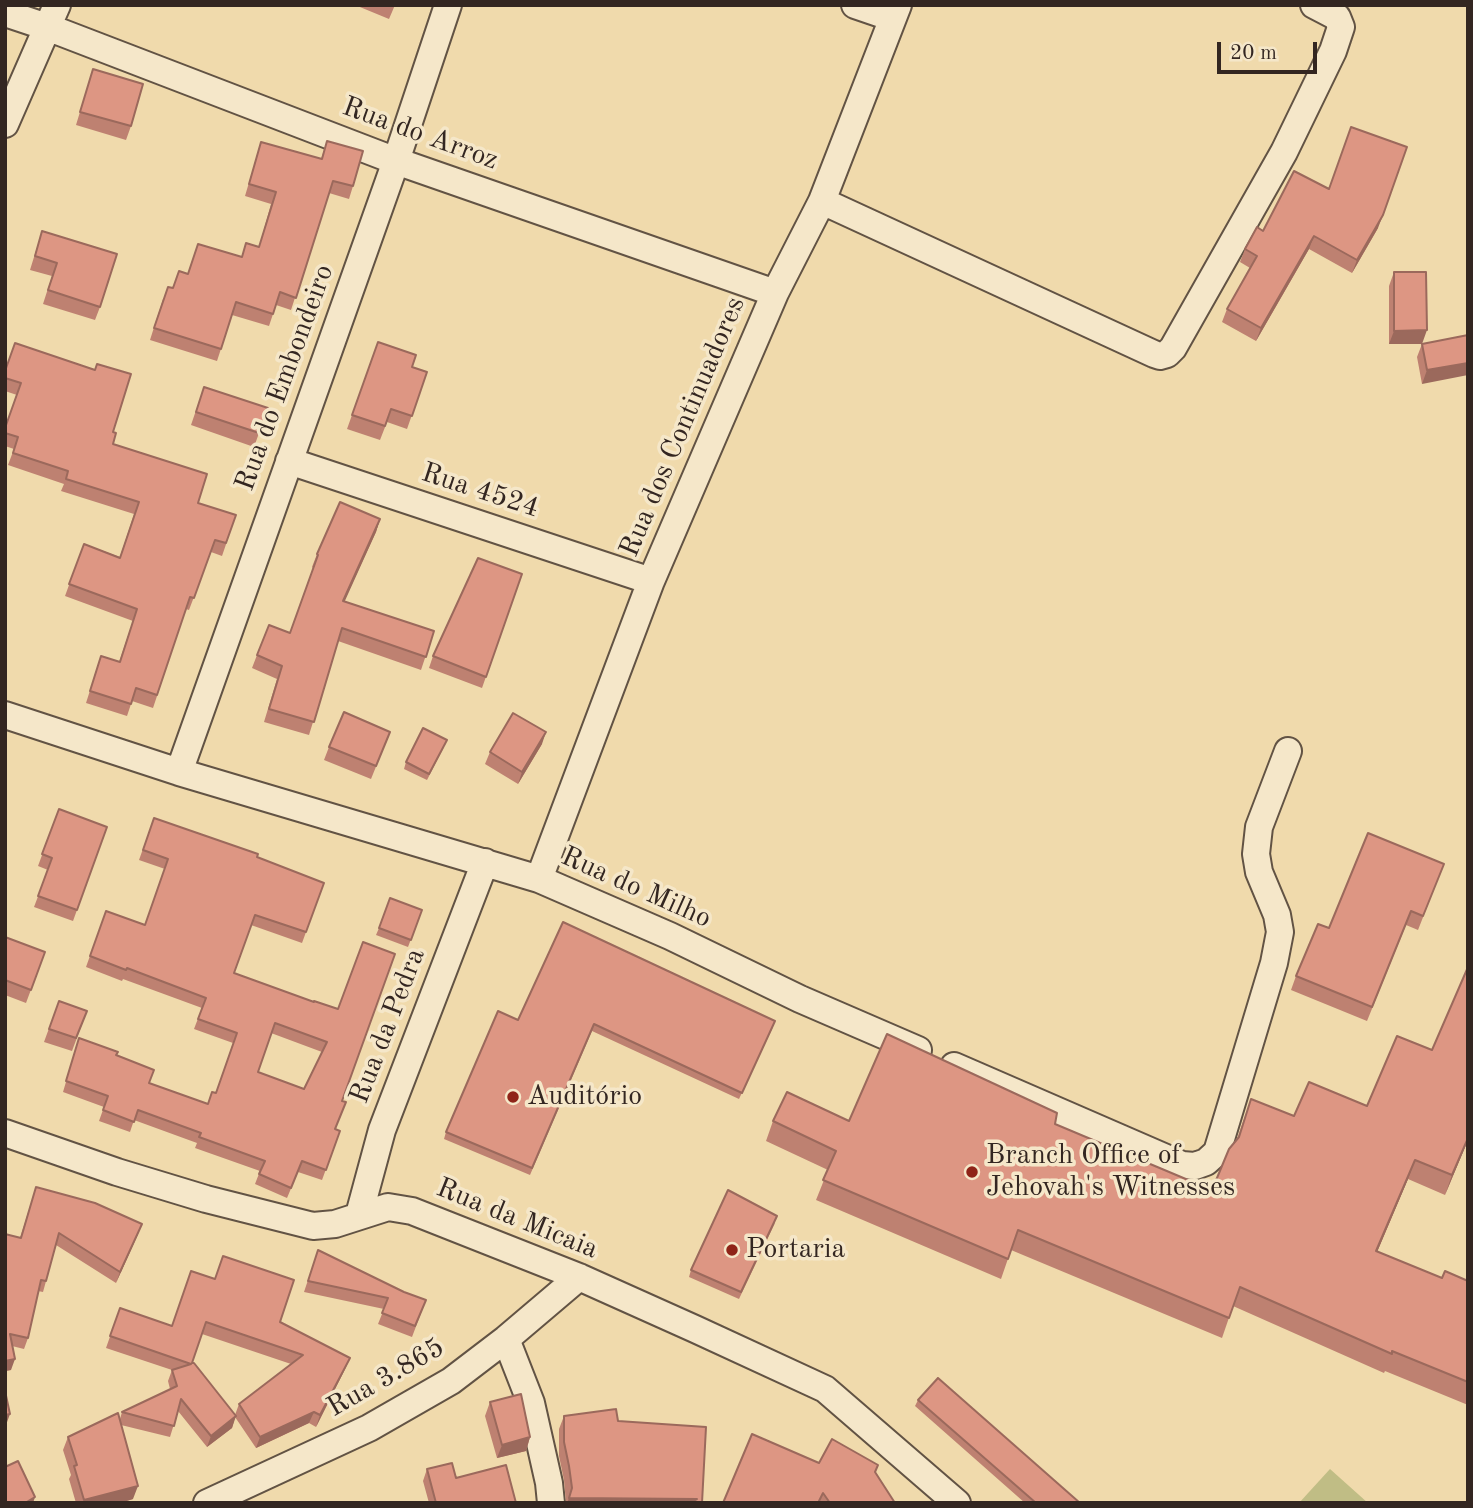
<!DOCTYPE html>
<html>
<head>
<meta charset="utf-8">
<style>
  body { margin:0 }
  #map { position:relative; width:1473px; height:1508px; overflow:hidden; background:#f0daac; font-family:"Old Standard TT",serif }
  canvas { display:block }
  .frame { position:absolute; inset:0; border:7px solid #332621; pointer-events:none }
  .scale { position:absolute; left:1217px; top:42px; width:100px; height:32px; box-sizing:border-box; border:4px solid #332621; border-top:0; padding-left:9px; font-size:21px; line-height:24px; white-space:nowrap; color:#332621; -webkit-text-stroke:5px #f5e7c9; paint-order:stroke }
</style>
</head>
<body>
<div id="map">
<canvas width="1473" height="1508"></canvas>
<div class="frame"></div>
<div class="scale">20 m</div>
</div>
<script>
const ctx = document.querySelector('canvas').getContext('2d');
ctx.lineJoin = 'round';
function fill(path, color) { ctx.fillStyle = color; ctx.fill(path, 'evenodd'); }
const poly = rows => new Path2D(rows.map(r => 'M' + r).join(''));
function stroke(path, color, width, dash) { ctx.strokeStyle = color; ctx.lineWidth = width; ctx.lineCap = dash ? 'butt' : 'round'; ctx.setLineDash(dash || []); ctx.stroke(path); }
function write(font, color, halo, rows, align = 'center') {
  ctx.font = font + ' "Old Standard TT",serif'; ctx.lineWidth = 7; ctx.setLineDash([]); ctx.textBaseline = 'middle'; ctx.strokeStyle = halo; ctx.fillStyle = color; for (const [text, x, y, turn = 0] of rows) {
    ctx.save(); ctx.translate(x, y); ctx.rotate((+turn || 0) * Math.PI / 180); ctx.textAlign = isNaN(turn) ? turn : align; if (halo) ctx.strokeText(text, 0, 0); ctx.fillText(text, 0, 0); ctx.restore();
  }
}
const green = poly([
  [1330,1469,1368,1503,1299,1503]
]);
const minor = poly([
  [855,5,893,18],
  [5,13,47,27,396,161,775,293],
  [5,124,57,5],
  [822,201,1154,354,1160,356,1167,354,1173,348,1284,152,1333,51,1341,27,1337,17,1314,5],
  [289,461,651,581],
  [5,715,179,772,539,879,670,936,800,999,918,1050],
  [179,772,396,161,448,5],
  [539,879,651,581,775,293,822,201,898,5],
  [954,1066,1182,1165,1195,1166,1206,1162,1217,1152,1274,963,1280,932,1277,915,1259,872,1256,854,1259,827,1288,751],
  [5,1133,117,1172,206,1199,313,1226,335,1224,388,1207,412,1211,579,1277,695,1329,825,1389,957,1503],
  [359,1215,382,1130,485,862],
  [506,1339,531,1403,549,1483,551,1503],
  [207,1503,369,1428,451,1381,506,1339,579,1277]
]);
const wall = poly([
  [355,5,395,5,389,19],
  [93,69,131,126,126,140,76,125],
  [327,141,353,186,349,199,329,193,291,310,276,305,269,326,232,315,217,361,150,340,163,299,187,274,241,257,259,247,271,204,245,196,261,142,321,159],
  [1378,228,1352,273,1309,249,1256,341,1222,322,1227,309,1250,268,1240,262,1245,249,1263,231],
  [42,231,100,307,95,320,43,304,52,276,30,270],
  [1394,272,1422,344,1468,335,1422,384,1417,357,1422,344,1389,344,1389,286],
  [378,342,412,367,427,372,407,429,387,422,380,440,347,429],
  [5,370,113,432,113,444,198,503,236,515,222,556,211,552,189,610,186,609,153,708,132,701,127,716,86,703,101,656,119,662,133,621,65,596,84,544,120,557,134,514,61,491,64,484,8,465,14,449,5,446,5,427,17,395,5,391],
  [204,387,268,408,254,447,191,425],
  [380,519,376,532,344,601,434,631,421,670,338,641,309,735,264,722,277,679,252,668,257,655,290,633,313,568,312,567,317,554],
  [522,574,482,688,429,668,433,656],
  [390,732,371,779,324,760,329,747],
  [542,744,518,784,485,764,490,752],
  [444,747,427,780,404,769,406,762],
  [59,809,107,827,73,921,34,907,48,870,38,866],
  [154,818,324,883,302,943,251,925,234,973,314,1002,338,1009,342,1113,335,1129,340,1131,322,1180,298,1172,287,1198,255,1184,260,1171,195,1148,197,1143,134,1120,130,1132,99,1121,104,1107,63,1092,79,1038,116,1055,149,1083,208,1104,216,1093,233,1043,194,1029,202,1008,123,979,122,981,86,967,106,911,145,925,165,869,139,860],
  [271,1033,322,1052,304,1089,258,1072],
  [1444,864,1418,930,1406,925,1367,1021,1291,990,1296,976,1329,928],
  [422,910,408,947,376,935,379,928],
  [5,937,45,952,26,1003,5,995],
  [59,1001,87,1011,72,1051,44,1042],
  [518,1020,773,1027,739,1099,592,1031,530,1175,444,1139,446,1132],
  [1251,1099,1294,1116,1367,1106,1468,1140,1445,1195,1408,1179,1377,1252,1442,1278,1468,1281,1468,1405,1385,1371,1384,1373,1233,1306,1222,1338,1011,1250,1001,1279,816,1200,828,1170,766,1141,773,1121,849,1121,1055,1124,1212,1190,1237,1139],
  [36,1187,138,1234,116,1283,56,1245,43,1292,38,1291,28,1338,24,1349,12,1346,11,1370,5,1371,20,1238],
  [775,1223,739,1299,689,1277,691,1270],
  [318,1250,404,1292,426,1300,412,1337,378,1324,384,1309,304,1292],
  [191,1271,280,1322,350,1358,345,1369,316,1427,309,1423,256,1448,235,1417,232,1428,207,1447,178,1411,170,1437,121,1425,133,1499,120,1503,76,1503,69,1479,71,1475,63,1450,68,1437,120,1419,122,1412,170,1389,168,1381,172,1370,106,1348,120,1308,172,1326],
  [202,1334,291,1364,239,1404,235,1415,192,1363],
  [918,1400,1080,1503,1025,1503,915,1406],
  [490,1402,530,1437,526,1451,497,1458,485,1416],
  [564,1416,618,1421,702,1503,566,1503,564,1480,559,1456,559,1429],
  [819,1463,878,1465,875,1473,895,1503,723,1503],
  [427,1469,456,1478,516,1503,429,1503,423,1481]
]);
const shadedWall = poly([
  [1383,215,1378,228,1352,273,1357,260],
  [1314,236,1309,249,1256,341,1261,328],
  [1427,330,1422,344,1389,344,1394,331],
  [1468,363,1468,375,1422,384,1427,370],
  [380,519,376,532,339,614,343,601],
  [546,732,542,744,518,784,522,772],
  [1468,1138,1468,1140,1445,1195,1452,1175],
  [1415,1160,1408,1179,1369,1271,1376,1251],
  [142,1224,138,1234,116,1283,120,1272],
  [350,1358,345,1369,316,1427,320,1415],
  [15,1359,11,1370,5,1371,5,1361],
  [314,1412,309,1423,256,1448,260,1437],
  [10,1414,6,1425,5,1425,5,1415],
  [236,1416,232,1428,207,1447,211,1436],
  [530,1437,526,1451,497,1458,502,1445],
  [138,1486,133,1499,120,1503,83,1503,84,1500],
  [35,1497,33,1503,25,1503],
  [569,1498,697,1499,696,1503,567,1503]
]);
const building = poly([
  [93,69,143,84,131,126,80,112,93,69],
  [1351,127,1407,147,1383,215,1357,260,1314,236,1261,328,1227,309,1257,256,1245,249,1257,227,1263,231,1294,171,1329,189,1351,127],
  [327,141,363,151,353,186,333,181,296,298,280,292,273,314,236,302,221,349,154,328,168,287,173,288,179,271,188,274,198,244,242,257,246,243,259,247,276,192,249,184,261,142,322,159,327,141],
  [42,231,117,254,100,307,48,290,57,263,35,256,42,231],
  [1394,272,1426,272,1427,330,1394,331,1394,272],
  [1468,335,1468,363,1427,370,1422,344,1468,335],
  [378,342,416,355,412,367,427,372,412,416,391,409,385,426,352,415,378,342],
  [15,343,95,370,97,364,131,374,113,432,116,433,113,444,207,474,198,503,236,515,226,543,215,540,194,598,190,597,157,695,136,688,131,704,90,691,101,656,120,662,137,609,69,584,84,544,120,558,139,502,66,479,68,471,13,453,18,437,5,433,5,428,21,383,5,378,5,371,15,343],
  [204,387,268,408,259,433,196,412,204,387],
  [340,502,380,519,343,601,434,631,426,657,342,628,314,722,269,709,282,666,257,655,269,625,290,633,318,555,317,554,340,502],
  [478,558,522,574,486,677,433,656,478,558],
  [344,712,390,732,376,766,329,747,344,712],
  [513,713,546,732,522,772,490,752,513,713],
  [423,728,447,740,429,774,406,762,423,728],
  [59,809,107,827,77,910,38,896,52,858,42,854,59,809],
  [154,818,258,854,257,857,324,883,306,932,255,915,234,973,314,1002,314,1001,338,1009,363,942,395,954,342,1101,346,1102,335,1129,340,1131,326,1170,302,1161,291,1188,259,1174,265,1161,199,1137,201,1133,138,1110,134,1122,103,1110,108,1096,66,1081,79,1038,118,1052,116,1055,154,1070,149,1083,208,1104,212,1092,216,1093,237,1033,198,1019,206,998,127,968,126,970,90,956,106,911,145,925,168,859,143,850,154,818],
  [275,1023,327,1042,304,1089,258,1072,275,1023],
  [1368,833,1444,864,1423,916,1411,911,1372,1007,1296,976,1318,924,1329,928,1368,833],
  [390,898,422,910,411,940,379,928,390,898],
  [563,922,775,1021,742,1093,594,1024,532,1168,446,1132,498,1011,518,1020,563,922],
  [5,937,45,952,31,990,5,980,5,937],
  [1468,967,1468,1138,1452,1175,1415,1160,1376,1251,1442,1278,1445,1271,1468,1281,1468,1382,1392,1351,1392,1354,1240,1287,1229,1318,1018,1230,1008,1259,823,1180,836,1151,773,1121,787,1092,849,1121,887,1034,1057,1113,1055,1124,1212,1190,1229,1149,1239,1137,1251,1099,1294,1116,1309,1082,1367,1106,1397,1036,1432,1050,1468,967],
  [59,1001,87,1011,76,1038,49,1029,59,1001],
  [36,1187,95,1203,142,1224,120,1272,59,1233,46,1281,41,1280,28,1338,10,1334,15,1359,5,1361,5,1234,21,1238,36,1187],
  [728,1190,777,1216,741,1292,691,1270,728,1190],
  [318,1250,404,1292,426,1300,415,1326,382,1313,388,1298,308,1281,318,1250],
  [223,1256,294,1280,280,1322,350,1358,320,1415,314,1412,260,1437,239,1404,303,1355,206,1322,192,1363,194,1363,236,1416,211,1436,181,1399,174,1426,122,1412,177,1386,172,1370,191,1364,110,1336,120,1308,172,1326,191,1271,215,1279,223,1256],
  [938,1378,1080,1503,1036,1503,918,1400,938,1378],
  [5,1391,10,1414,5,1415,5,1391],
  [521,1394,530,1437,502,1445,490,1402,521,1394],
  [616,1409,618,1421,706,1427,702,1503,689,1503,697,1499,569,1498,572,1488,569,1466,564,1442,564,1416,616,1409],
  [118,1413,138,1486,84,1500,74,1466,77,1465,68,1437,118,1413],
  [752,1434,819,1463,832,1439,878,1465,875,1472,895,1503,830,1503,823,1493,818,1503,723,1503,752,1434],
  [18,1461,35,1497,25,1503,5,1503,5,1467,18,1461],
  [452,1463,456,1478,506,1465,516,1503,436,1503,427,1469,452,1463]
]);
const markers = [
  [513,1097,7,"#8f2418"],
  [972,1172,7,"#8f2418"],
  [732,1250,7,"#8f2418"]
];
const streetNames = [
  ["Rua do Arroz",420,134,20],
  ["Rua do Embondeiro",285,378,-70],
  ["Rua dos Continuadores",683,427,-67],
  ["Rua 4524",480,491,18],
  ["Rua do Milho",636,888,24],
  ["Rua da Pedra",388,1026,-69],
  ["Rua da Micaia",517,1219,22],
  ["Rua 3.865",386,1378,-30]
];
const poiNames = [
  ["Auditório",527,1097],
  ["Branch Office of",986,1156],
  ["Jehovah's Witnesses",986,1188],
  ["Portaria",746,1250]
];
fill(green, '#c0bd85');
stroke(minor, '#625344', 30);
stroke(minor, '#f5e7c9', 26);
fill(wall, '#be8171');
fill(shadedWall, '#9b695c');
fill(building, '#dd9683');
stroke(building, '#9b695c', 2);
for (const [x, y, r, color] of markers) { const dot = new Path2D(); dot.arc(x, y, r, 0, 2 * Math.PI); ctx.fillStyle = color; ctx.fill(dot); stroke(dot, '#f5e7c9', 2.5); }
write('28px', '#332621', '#f5e7c9', streetNames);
write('28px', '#332621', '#f5e7c9', poiNames, 'left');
</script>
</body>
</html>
